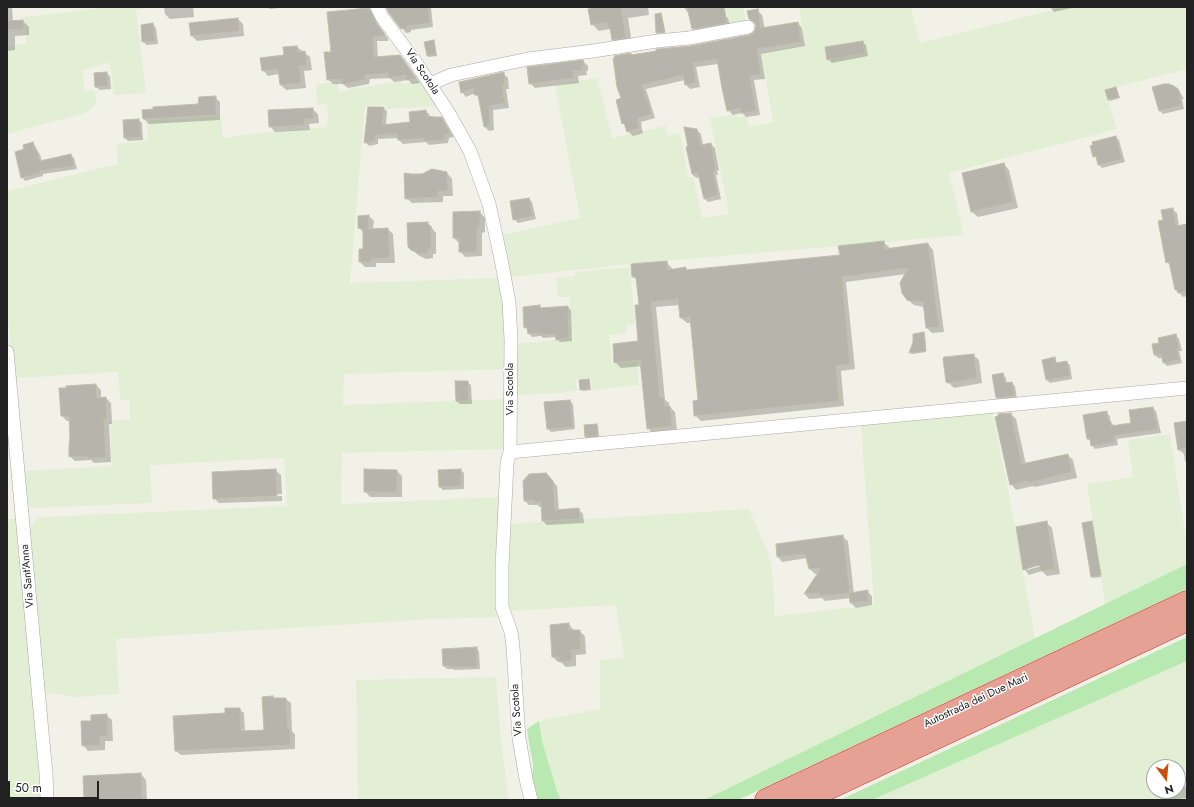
<!DOCTYPE html>
<html>
<head>
<meta charset="utf-8">
<style>
  body { margin:0 }
  #map { position:relative; width:1194px; height:807px; overflow:hidden; background:#f1f1e8; font-family:Jost,sans-serif }
  canvas { display:block }
  .frame { position:absolute; inset:0; border:8px solid #212121; pointer-events:none }
  .north { position:absolute; left:1146px; top:759px; width:40px; height:40px; box-sizing:border-box; background:#fff; border:1px solid #a6a6a6; border-radius:50%; rotate:164deg; font-size:11px; font-weight:700; line-height:16px; text-align:center; color:#212121 }
  .north::after { content:''; display:block; margin:auto; width:14px; height:18px; background:#cb4f08; clip-path:polygon(50% 0,100% 100%,50% 72%,0 100%) }
  .scale { position:absolute; left:8px; top:781px; width:91px; height:18px; box-sizing:border-box; border:2px solid #212121; border-top:0; padding-left:5px; font-size:12px; line-height:14px; white-space:nowrap; color:#212121; -webkit-text-stroke:3px #fff; paint-order:stroke }
</style>
</head>
<body>
<div id="map">
<canvas width="1194" height="807"></canvas>
<div class="frame"></div>
<div class="north">N</div>
<div class="scale">50 m</div>
</div>
<script>
const ctx = document.querySelector('canvas').getContext('2d');
ctx.lineJoin = 'round';
function fill(path, color) { ctx.fillStyle = color; ctx.fill(path, 'evenodd'); }
const poly = rows => new Path2D(rows.map(r => 'M' + r).join(''));
function stroke(path, color, width, dash) { ctx.strokeStyle = color; ctx.lineWidth = width; ctx.lineCap = dash ? 'butt' : 'round'; ctx.setLineDash(dash || []); ctx.stroke(path); }
function write(font, color, halo, rows, align = 'center') {
  ctx.font = font + ' Jost,sans-serif'; ctx.lineWidth = 3; ctx.setLineDash([]); ctx.textBaseline = 'middle'; ctx.strokeStyle = halo; ctx.fillStyle = color; for (const [text, x, y, turn = 0] of rows) {
    ctx.save(); ctx.translate(x, y); ctx.rotate((+turn || 0) * Math.PI / 180); ctx.textAlign = isNaN(turn) ? turn : align; if (halo) ctx.strokeText(text, 0, 0); ctx.fillText(text, 0, 0); ctx.restore();
  }
}
const farmland = poly([
  [111,7,154,7,136,10,146,93,114,95,110,63,82,70,85,91,94,90,97,101,93,108,85,113,70,117,7,134,7,47,26,43,24,17],
  [712,7,743,7,746,24,730,27,727,12,713,13],
  [799,7,911,7,920,43,1065,7,1187,7,1187,69,1105,90,1117,129,949,173,964,235,631,264,510,277,502,235,580,218,555,85,597,78,612,138,666,126,668,135,680,133,688,177,693,177,702,218,729,214,710,118,736,114,737,117,747,116,749,127,773,122,761,53,805,45],
  [401,81,402,84,424,81,439,106,386,109,385,105,365,105,350,283,497,278,501,281,508,369,344,374,343,405,506,399,504,449,342,453,341,504,502,497,497,617,432,619,116,639,119,694,74,697,45,692,43,688,29,534,30,527,35,520,42,517,287,506,284,458,150,465,152,503,34,508,29,506,27,504,24,471,112,466,110,421,130,419,129,399,120,400,118,372,14,378,7,310,7,191,118,164,116,144,148,141,147,121,221,117,223,138,258,133,326,127,328,120,327,104,317,105,316,84,338,82,339,92,349,91,350,89],
  [630,267,635,324,626,325,627,333,609,335,612,364,637,362,639,385,592,390,591,378,576,379,577,391,515,396,515,344,573,338,573,334,568,334,569,327,571,326,570,297,558,297,556,278,575,276,575,272],
  [992,413,1008,488,1035,638,704,800,561,800,557,791,542,741,539,721,600,709,600,660,624,658,616,605,508,611,508,524,749,509,768,553,772,570,775,616,874,605,861,426],
  [1170,434,1187,546,1187,564,1105,604,1087,484,1133,477,1128,440],
  [7,519,16,519,36,735,40,800,7,800],
  [1187,661,1187,800,872,800,1114,693],
  [1154,767,1178,767,1178,791,1154,791],
  [496,677,501,741,509,800,358,800,356,680]
]);
const grass = poly([
  [1187,564,1187,589,738,800,704,800],
  [1187,637,1187,661,872,800,840,800],
  [539,721,542,741,557,791,561,800,538,800,532,781,533,764,528,737,527,729]
]);
const shadow = poly([
  [7,7,12,7,13,22,23,21,29,27,29,35,15,36,15,50,7,51],
  [164,7,193,7,194,17,170,19,165,14],
  [267,7,279,7,279,8,270,9],
  [387,7,431,7,433,27,411,30,411,32,406,33],
  [600,7,648,7,649,15,628,18,632,44,619,46,613,40,611,30,610,29,599,31,592,24],
  [684,7,714,7,728,18,730,26,696,32,693,29,689,11,687,12],
  [1050,7,1076,7,1054,12],
  [369,9,374,14,379,27,388,38,388,41,377,41,378,58,400,56,405,61,420,83,412,84,408,80,394,82,390,78,370,79,369,84,348,88,343,84,333,84,328,79,332,52],
  [757,10,762,15,765,29,798,23,802,28,805,46,761,54,765,79,754,80,760,115,746,117,742,113,733,115,728,110,718,64,696,67,700,87,690,89,686,85,685,80,646,89,655,118,641,122,642,124,641,124,643,133,633,136,628,131,627,127,623,123,622,99,630,54,632,56,691,47,750,36,756,30,756,24,750,19],
  [661,14,662,15,665,33,658,34,657,33],
  [238,19,243,24,244,36,197,41,192,36],
  [153,24,156,28,158,44,147,45,143,42],
  [434,41,435,43,437,56,429,57,428,56],
  [862,42,866,45,868,56,832,63,828,59],
  [297,47,310,57,312,70,304,71,306,88,286,90,281,85,279,74,268,76,263,70],
  [583,61,588,66,588,71,586,71,587,75,578,76,579,83,535,88,530,83],
  [106,73,110,76,111,89,100,90,96,87],
  [503,73,508,78,509,89,506,89,509,108,493,110,494,130,489,131,485,127,480,100,475,93,466,97,462,92],
  [1174,87,1181,94,1184,99,1182,99,1184,109,1163,114,1160,111],
  [1116,88,1120,98,1110,101,1109,99],
  [215,97,220,102,220,120,149,124,144,119,143,111,199,105],
  [383,108,387,111,386,125,411,123,425,111,429,114,430,117,441,118,445,122,454,137,449,138,448,143,429,145,426,142,403,144,399,140,399,138,378,139,378,144,369,146,365,142],
  [312,109,318,114,319,123,309,124,310,130,275,132,270,126],
  [139,120,142,123,143,140,128,141,125,138],
  [697,130,701,134,703,145,711,144,715,148,719,170,717,171,718,175,716,175,721,199,708,202,704,198,700,177,696,178,692,174],
  [1116,137,1119,140,1125,162,1102,168,1099,165,1098,160,1094,156],
  [33,143,36,147,37,151,40,154,42,162,71,155,74,158,77,169,43,174,43,176,25,181,22,177],
  [1004,164,1009,170,1018,208,978,217,972,212,963,174],
  [447,173,452,179,453,196,443,196,443,202,412,203,406,198,411,175],
  [529,199,532,202,536,219,518,223,514,219],
  [1172,209,1177,213,1179,226,1187,225,1187,296,1183,297,1176,289,1171,266,1167,262,1164,220],
  [480,212,485,218,485,232,482,233,482,256,465,257,460,251,460,244,454,238],
  [369,216,374,221,373,229,388,229,393,234,395,263,376,263,376,267,365,267,360,262,360,250,364,250,364,233,359,228,359,217],
  [428,223,436,233,436,254,433,254,433,258,426,259,418,255,409,246],
  [883,242,889,247,889,249,928,244,933,250,944,332,932,333,927,328,924,307,914,305,908,300,906,274,846,282,855,369,841,371,844,406,701,421,695,415,700,401,692,323,687,323,681,318,680,305,656,307,665,400,669,403,669,406,675,412,677,431,653,434,648,428,642,366,621,368,615,362,639,342,640,306,637,281,633,276,666,262,672,268,672,270,685,268,688,271,841,256],
  [539,306,542,309,568,307,571,310,572,341,560,342,557,339,556,337,543,338,541,336,532,337,529,333,528,330,525,327],
  [923,333,925,335,926,352,912,354,910,353],
  [1176,335,1179,339,1182,351,1179,351,1182,363,1167,366,1164,363,1163,358,1158,358,1155,355,1153,345,1160,344],
  [973,355,979,360,982,383,954,388,947,381],
  [1054,359,1058,364,1066,362,1070,365,1072,379,1050,383,1047,380,1043,361],
  [1003,374,1006,378,1007,384,1012,383,1015,386,1017,399,1000,401,997,398],
  [589,380,590,382,591,390,583,391,581,389],
  [467,382,471,385,472,404,460,404,456,401],
  [96,385,101,390,101,398,106,398,111,403,112,424,109,424,111,462,94,463,91,460,75,461,70,456,71,437,71,421,67,421,62,416],
  [570,401,573,404,575,429,551,432,548,429],
  [1152,408,1156,411,1161,433,1117,439,1118,445,1095,449,1092,445,1091,442,1088,439,1106,413,1110,416,1110,421,1113,424,1114,427,1132,424],
  [1011,414,1016,419,1026,465,1068,455,1073,460,1077,478,1035,487,1033,486,1016,490,1011,484],
  [1187,422,1187,463,1185,461,1184,454,1179,450],
  [596,425,598,426,599,437,587,438,586,436],
  [275,470,281,475,282,494,218,497,218,499,282,496,282,501,219,503,214,498],
  [460,470,464,473,464,489,443,490,440,487,439,471],
  [397,471,402,476,402,497,370,497,365,491],
  [551,479,557,486,559,511,579,510,583,514,584,523,547,525,543,521,542,507,539,507,538,505,529,505,525,501],
  [1046,522,1052,528,1060,574,1047,576,1042,571,1029,575,1024,569],
  [1044,563,1044,565,1027,570,1027,568],
  [1092,522,1093,524,1101,577,1093,578,1092,577],
  [843,537,848,541,854,594,867,591,872,596,872,605,856,608,851,603,851,598,825,601,822,598,809,599,805,594,819,573,815,574,810,569,807,558,782,562,778,557],
  [569,624,574,631,579,631,585,636,586,654,576,655,576,666,566,667,561,662,558,662,553,657],
  [476,648,479,651,480,669,454,670,453,669,447,669,444,666],
  [273,697,275,699,286,699,291,703,292,731,295,734,295,749,181,755,176,751,226,714,239,709,244,713,245,732,265,731],
  [106,715,112,720,113,741,105,741,105,750,88,751,83,745,92,722],
  [141,774,146,780,147,800,85,800],
  [1187,786,1187,798,1169,800,1167,798,1166,791,1178,791,1178,788]
]);
const building = poly([
  [386,7,428,7,430,23,407,26,408,28,401,29,389,13,386,7],
  [597,7,621,7,626,38,612,40,610,28,608,28,607,22,591,25,588,9,597,7],
  [687,7,724,7,727,23,692,29,687,7],
  [369,8,375,21,384,33,384,36,373,37,374,57,400,55,416,78,406,80,406,75,388,78,388,73,365,75,365,80,342,84,342,79,327,80,324,52,331,52,327,12,369,8],
  [758,9,761,28,798,22,801,42,757,49,761,74,750,76,756,111,741,113,740,108,727,111,722,88,717,59,693,63,696,83,685,85,683,75,642,85,652,114,638,118,638,119,637,120,639,128,627,132,624,123,622,124,616,100,621,98,617,87,613,58,615,58,614,56,631,53,631,55,656,51,656,49,658,49,690,46,749,35,753,33,755,30,756,26,754,22,749,19,747,11,758,9],
  [661,13,665,32,656,33,655,14,661,13],
  [238,18,239,31,191,36,189,23,238,18],
  [23,20,24,29,7,30,7,21,23,20],
  [153,23,155,41,142,42,141,25,153,23],
  [434,40,436,55,427,56,424,42,434,40],
  [863,41,865,53,827,60,825,47,863,41],
  [297,46,298,52,305,51,307,65,299,66,301,83,280,85,278,69,262,71,260,58,284,55,283,47,297,46],
  [583,60,584,66,582,66,582,70,573,71,574,78,529,84,527,67,583,60],
  [107,72,108,86,95,87,94,73,107,72],
  [504,72,505,85,502,85,505,103,489,106,490,126,484,127,478,95,474,95,473,88,461,93,459,82,504,72],
  [1164,84,1169,84,1174,86,1178,89,1181,95,1179,96,1182,105,1159,111,1152,87,1164,84],
  [1116,87,1119,97,1108,100,1105,90,1116,87],
  [216,96,216,115,143,119,142,110,153,109,153,107,198,104,199,97,216,96],
  [368,107,384,107,382,125,410,122,409,112,426,110,427,116,435,117,442,117,451,134,445,134,444,140,424,141,424,138,398,140,397,134,387,134,375,136,375,141,364,143,368,107],
  [313,108,314,118,304,119,305,125,269,127,268,110,313,108],
  [139,119,141,137,124,138,123,120,139,119],
  [684,127,697,129,701,145,711,143,716,167,714,167,715,172,713,172,718,195,704,199,698,173,692,174,686,147,688,147,684,127],
  [1116,136,1122,159,1098,165,1096,156,1093,157,1090,146,1093,145,1092,142,1116,136],
  [33,142,35,150,37,150,40,161,71,154,74,166,40,171,40,173,21,178,15,152,24,149,23,145,33,142],
  [1004,163,1013,202,971,212,962,173,1004,163],
  [432,169,447,172,448,191,438,191,438,197,405,199,404,173,411,174,422,174,432,169],
  [529,198,533,216,513,220,510,201,529,198],
  [1173,208,1176,226,1187,224,1187,291,1178,293,1177,290,1175,290,1169,262,1166,263,1158,221,1163,220,1161,210,1173,208],
  [480,211,480,227,477,228,477,252,459,252,459,238,453,238,453,212,480,211],
  [369,215,368,229,388,228,390,258,371,259,371,262,359,262,359,249,363,249,363,229,358,228,358,216,369,215],
  [428,222,428,225,431,226,431,249,428,249,429,253,420,254,411,250,408,247,407,223,428,222],
  [884,241,885,249,928,243,939,327,926,328,923,302,911,301,907,300,902,293,900,283,908,268,842,277,850,364,836,366,839,401,694,416,693,401,698,400,690,317,680,318,678,299,651,302,660,397,664,397,665,406,670,406,672,426,647,429,640,360,614,363,613,344,638,341,635,305,639,305,636,277,632,277,631,264,667,261,668,270,686,267,686,270,840,255,838,246,884,241],
  [540,305,540,308,568,306,569,338,556,340,555,334,539,335,539,333,528,334,527,327,524,328,523,307,540,305],
  [924,332,926,351,909,353,913,342,913,334,924,332],
  [1176,334,1179,348,1177,348,1179,360,1163,363,1161,354,1154,355,1152,344,1159,343,1158,338,1176,334],
  [974,354,977,378,947,383,947,382,946,382,943,359,944,357,974,354],
  [1055,357,1056,363,1067,361,1070,376,1046,380,1042,360,1055,357],
  [1003,373,1005,383,1012,382,1015,396,996,398,992,375,1003,373],
  [589,379,590,389,580,390,579,380,589,379],
  [455,381,468,381,469,401,456,401,455,381],
  [96,384,97,398,106,397,107,419,104,419,106,458,88,458,87,456,69,457,69,446,70,437,69,416,61,416,59,388,66,388,66,386,96,384],
  [570,400,573,427,547,429,544,402,570,400],
  [1153,407,1155,420,1156,420,1158,429,1114,436,1115,442,1091,446,1090,439,1087,439,1083,415,1107,411,1108,420,1110,420,1111,426,1131,423,1129,410,1153,407],
  [1011,413,1022,464,1068,454,1072,472,1028,483,1028,481,1010,485,995,417,998,416,998,414,1011,413],
  [1187,421,1187,448,1178,450,1174,423,1187,421],
  [597,424,598,436,585,437,584,425,597,424],
  [276,469,277,496,213,499,212,472,276,469],
  [364,469,397,470,397,492,364,492,364,469],
  [461,469,461,486,439,487,438,470,461,469],
  [546,473,553,481,555,510,579,508,580,519,542,521,541,502,534,503,534,500,524,501,523,481,529,474,546,473],
  [1047,521,1055,569,1041,571,1039,565,1023,570,1016,527,1047,521],
  [1092,521,1101,575,1091,577,1082,523,1092,521],
  [843,535,850,593,868,590,868,601,850,603,849,593,819,596,819,593,804,594,821,568,809,569,805,554,777,557,776,544,843,535],
  [569,623,569,630,580,630,581,649,571,650,572,661,560,662,559,657,552,657,550,625,569,623],
  [477,647,477,667,450,667,450,666,443,666,442,649,477,647],
  [273,696,273,698,286,698,288,729,290,729,291,745,175,751,173,716,225,713,225,708,240,708,241,731,264,730,262,697,273,696],
  [107,714,108,736,100,736,100,745,82,746,81,721,91,721,91,715,107,714],
  [141,773,142,800,84,800,83,776,141,773]
]);
const street = poly([
  [377,7,382,17,414,60,448,112,470,151,489,204,501,259,509,302,511,340,510,452,507,463,502,567,502,607,511,632,513,647,519,738,526,779,531,800],
  [430,84,451,75,528,59,593,51,657,41,689,38,748,27],
  [7,352,42,732,46,773,47,800],
  [510,452,1187,388]
]);
const highway = poly([
  [766,800,1187,602],
  [804,800,1187,620]
]);
const streetNames = [
  ["Via Scotola",422,72,56],
  ["Via Scotola",510,389,-90],
  ["Via Sant'Anna",28,576,-95],
  ["Autostrada dei Due Mari",976,701,-25],
  ["Via Scotola",517,710,-94]
];
fill(farmland, '#e3efd5');
fill(grass, '#b8e9b1');
fill(shadow, '#0003');
fill(building, '#b7b5ab');
stroke(building, '#c2beab', 1);
stroke(street, '#a8a8a8', 14);
stroke(highway, '#d5332f', 23);
stroke(street, '#fff', 13);
stroke(highway, '#e5a294', 22);
write('11px', '#212121', '#fff', streetNames);
</script>
</body>
</html>
